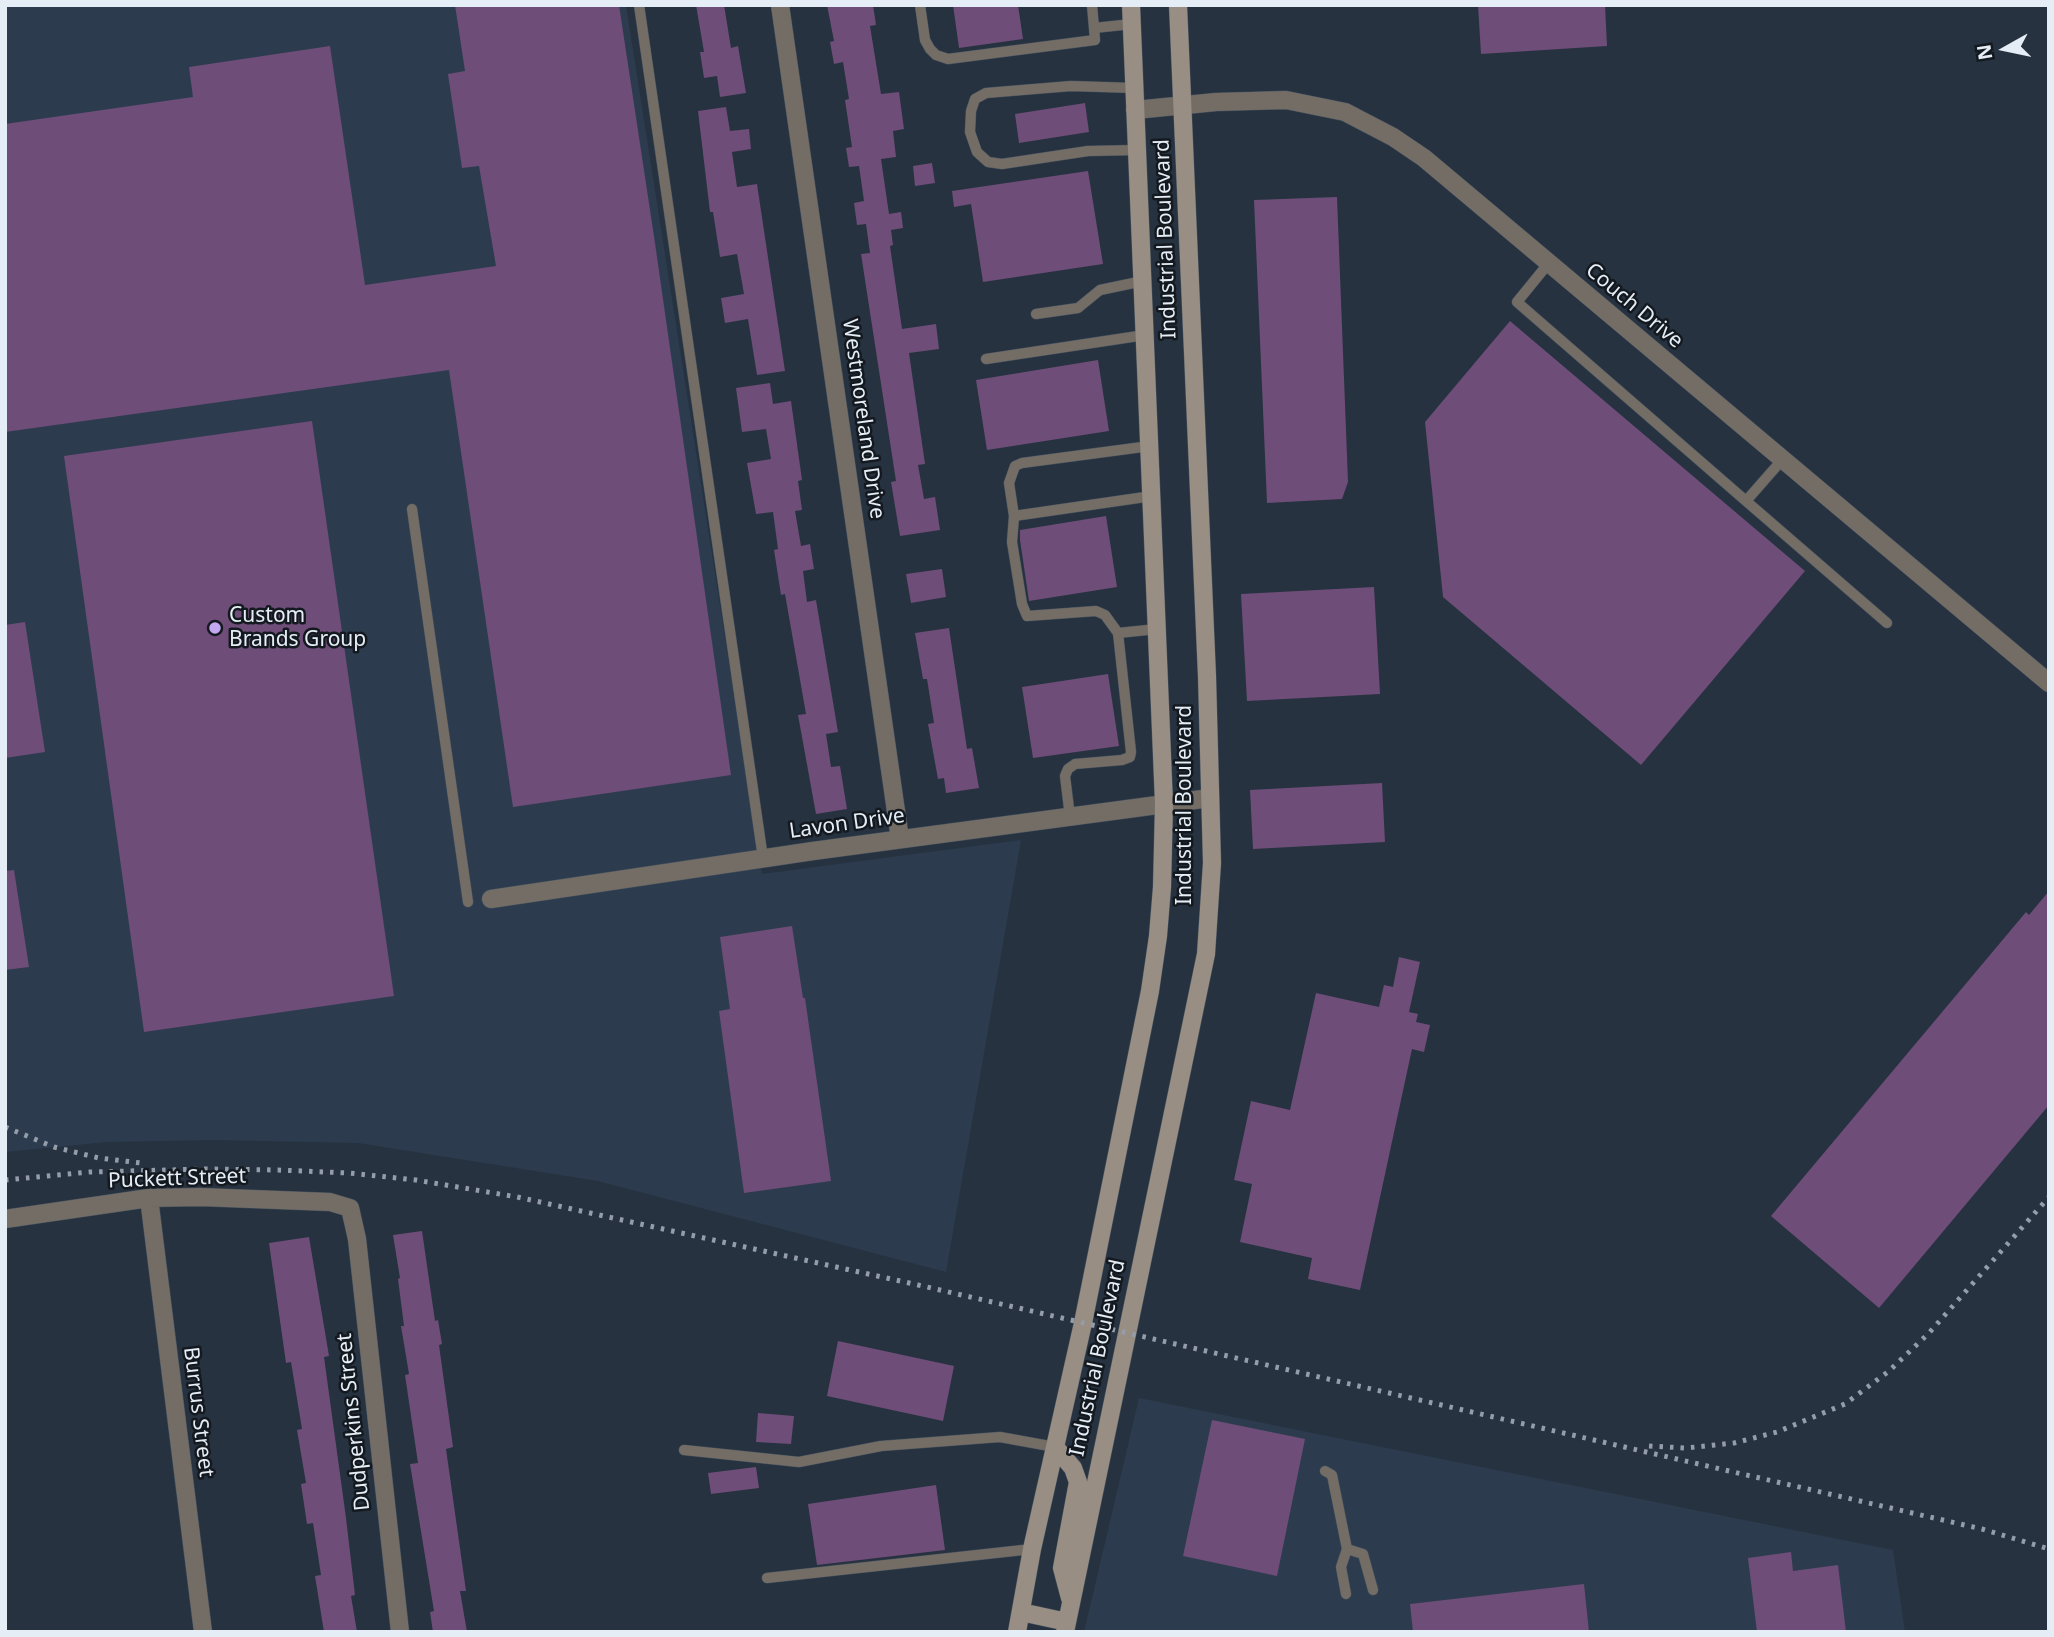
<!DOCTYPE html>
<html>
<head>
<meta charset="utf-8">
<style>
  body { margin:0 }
  #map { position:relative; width:2054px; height:1637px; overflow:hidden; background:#263240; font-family:"Noto Sans",sans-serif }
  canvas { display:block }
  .frame { position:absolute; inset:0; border:7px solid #e5edf6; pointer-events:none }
  .north { position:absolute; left:1970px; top:14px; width:70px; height:70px; -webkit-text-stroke:5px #14191f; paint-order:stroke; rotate:261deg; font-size:19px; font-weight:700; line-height:28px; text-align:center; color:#e5edf6 }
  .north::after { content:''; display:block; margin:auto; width:24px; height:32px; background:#e5edf6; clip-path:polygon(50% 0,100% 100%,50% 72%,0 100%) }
</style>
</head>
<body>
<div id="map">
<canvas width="2054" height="1637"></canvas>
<div class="frame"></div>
<div class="north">N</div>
</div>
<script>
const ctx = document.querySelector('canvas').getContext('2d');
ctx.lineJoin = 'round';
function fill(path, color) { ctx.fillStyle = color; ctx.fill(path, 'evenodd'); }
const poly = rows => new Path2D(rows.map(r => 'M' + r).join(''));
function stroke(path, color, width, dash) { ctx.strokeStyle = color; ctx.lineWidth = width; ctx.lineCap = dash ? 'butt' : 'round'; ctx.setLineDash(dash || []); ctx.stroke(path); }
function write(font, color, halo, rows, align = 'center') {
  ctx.font = font + ' "Noto Sans",sans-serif'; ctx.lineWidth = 5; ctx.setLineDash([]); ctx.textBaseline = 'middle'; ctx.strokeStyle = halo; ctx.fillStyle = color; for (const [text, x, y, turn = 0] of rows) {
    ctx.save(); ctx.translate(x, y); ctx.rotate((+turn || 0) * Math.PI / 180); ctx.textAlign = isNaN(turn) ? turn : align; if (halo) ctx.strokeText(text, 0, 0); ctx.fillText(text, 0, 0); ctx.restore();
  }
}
const built = poly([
  [5,5,626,5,762,874,1021,840,946,1272,598,1181,358,1143,216,1140,107,1142,5,1152],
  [1139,1398,1893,1550,1905,1632,1084,1632]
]);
const building = poly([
  [455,5,619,5,655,243,731,775,513,807,449,370,5,432,5,124,193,97,189,67,330,46,365,285,496,266,479,166,462,168,448,74,465,71],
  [696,5,724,5,731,48,738,46,746,93,720,97,717,76,704,78,700,52,704,52],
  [827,5,873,5,876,25,870,26,881,94,899,92,904,129,893,131,896,157,881,159,889,214,901,212,903,228,891,230,893,245,890,246,902,329,936,324,939,349,909,353,925,464,918,465,924,499,935,497,940,530,900,536,891,482,896,481,861,254,870,253,866,224,857,225,854,203,864,201,859,166,849,167,846,148,852,147,845,100,849,99,843,62,834,64,830,42,834,41],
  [953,5,1018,5,1023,39,959,48],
  [1478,5,1605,5,1607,46,1481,54],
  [1085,103,1089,132,1019,143,1015,114],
  [726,107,730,131,749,129,751,149,732,152,737,187,757,184,785,371,757,375,748,319,725,323,721,298,744,294,737,254,720,257,713,212,710,212,698,111],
  [932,163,935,183,915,186,913,166],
  [1088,171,1103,264,983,282,971,204,954,207,952,191],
  [1337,197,1348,482,1342,499,1267,503,1254,200],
  [1510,321,1805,571,1641,765,1443,597,1425,422],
  [1098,360,1109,431,987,450,976,380],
  [770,383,773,404,791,401,802,480,798,481,802,510,795,511,801,546,810,544,814,569,803,571,807,602,816,600,838,732,826,734,831,767,840,766,847,809,816,814,798,715,806,714,785,594,781,595,774,550,778,549,773,512,756,514,747,463,771,459,766,429,742,432,736,388],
  [312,421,394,996,144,1032,64,456],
  [1106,516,1117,587,1029,601,1020,540,1020,530],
  [942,569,946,597,911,603,906,574],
  [1374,587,1380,694,1247,701,1241,594],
  [25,622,45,752,5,758,5,625],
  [949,628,967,749,972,748,979,788,946,793,944,778,938,779,928,724,934,723,927,679,923,679,915,633],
  [1108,674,1119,746,1033,758,1022,687],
  [1382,783,1385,842,1253,849,1250,790],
  [14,870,29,967,5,970,5,871],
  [2049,891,2049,1105,1879,1308,1771,1216,2026,912,2029,915],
  [792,926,803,998,805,998,831,1181,744,1193,719,1011,730,1009,720,937],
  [1399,957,1420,962,1409,1012,1418,1014,1416,1022,1430,1025,1424,1052,1412,1049,1360,1290,1308,1279,1312,1258,1240,1242,1252,1184,1234,1180,1251,1101,1290,1110,1316,993,1379,1007,1384,985,1393,987],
  [422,1231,435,1321,438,1320,442,1344,439,1345,453,1447,446,1449,466,1591,460,1591,467,1632,433,1632,430,1612,434,1611,410,1464,418,1463,405,1375,409,1374,401,1326,404,1326,398,1279,400,1278,393,1235],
  [309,1237,329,1356,324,1357,346,1518,355,1595,351,1596,357,1632,324,1632,315,1576,321,1575,313,1523,307,1524,301,1484,306,1483,297,1430,302,1429,291,1362,286,1363,269,1243],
  [838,1341,954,1366,943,1421,827,1396],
  [758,1413,794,1416,791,1444,756,1442],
  [1212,1420,1305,1439,1277,1576,1183,1556],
  [756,1467,759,1488,711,1494,708,1473],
  [936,1485,945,1550,817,1565,808,1504],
  [1791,1552,1793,1571,1838,1565,1846,1632,1757,1632,1748,1558],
  [1584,1584,1589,1632,1413,1632,1410,1604]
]);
const service = poly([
  [639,5,763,858],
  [920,5,925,40,930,49,936,55,948,59,1095,40,1094,28],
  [1092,5,1094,28,1132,24],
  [1134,88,1071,86,986,93,975,99,971,111,970,132,977,152,988,162,1002,164,1088,151,1137,150],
  [1548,264,1517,302,1746,501,1782,460],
  [1036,314,1078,308,1100,290,1143,281],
  [986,359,1145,335],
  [1150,446,1022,463,1015,466,1009,483,1014,516,1152,496],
  [1746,501,1887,623],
  [412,509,468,902],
  [1014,516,1012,542,1022,604,1027,616,1096,611,1105,615,1118,633,1131,752,1130,757,1122,760,1075,764,1068,769,1065,776,1070,817],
  [1118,633,1157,629],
  [684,1450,799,1462,881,1446,1000,1437,1055,1447],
  [1325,1471,1332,1475,1347,1549,1341,1567,1346,1594],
  [1347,1549,1363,1554,1373,1590],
  [767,1578,1032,1549]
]);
const minor = poly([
  [780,5,900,839],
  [1135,110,1216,102,1286,100,1345,112,1393,137,1424,158,2049,683],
  [491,899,813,851,1210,798],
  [149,1198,203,1632],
  [5,1219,149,1198,200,1197,330,1202,350,1208,357,1239,400,1632]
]);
const secondary = poly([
  [1055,1447,1073,1468,1078,1482,1062,1568,1070,1598],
  [1021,1612,1067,1622],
  [1017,1632,1032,1549,1083,1323,1150,991,1158,936,1162,887,1164,804,1131,5],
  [1065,1632,1206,954,1212,863,1207,676,1178,5]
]);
const rail = poly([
  [5,1127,54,1147,99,1158,141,1163],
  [5,1180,90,1172,207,1169,278,1170,349,1173,416,1180,517,1197,905,1282,1982,1529,2049,1549],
  [1649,1446,1686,1448,1734,1443,1777,1432,1845,1404,1889,1371,1929,1333,2049,1197]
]);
const markers = [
  [215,628,7,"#c4a7f1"]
];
const streetNames = [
  ["Industrial Boulevard",1166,239,-92],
  ["Couch Drive",1634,306,40],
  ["Westmoreland Drive",863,419,82],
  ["Industrial Boulevard",1185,805,-90],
  ["Lavon Drive",847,824,-8],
  ["Puckett Street",177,1179,-2],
  ["Industrial Boulevard",1098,1358,-78],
  ["Burrus Street",198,1412,83],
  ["Dudperkins Street",354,1422,-96]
];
const poiNames = [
  ["Custom",229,616],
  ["Brands Group",229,640]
];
fill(built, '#2c3c4e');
fill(building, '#6e4d78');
stroke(service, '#45505d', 11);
stroke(minor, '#45505d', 19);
stroke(secondary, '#45505d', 19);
stroke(service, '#736d66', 10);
stroke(minor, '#736d66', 18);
stroke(secondary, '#988e83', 18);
stroke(rail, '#949da9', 5, [3.5, 7]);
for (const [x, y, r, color] of markers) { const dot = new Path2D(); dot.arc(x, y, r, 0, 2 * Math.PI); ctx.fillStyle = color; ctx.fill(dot); stroke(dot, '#14191f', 2.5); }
write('21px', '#e5edf6', '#14191f', streetNames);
write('21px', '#e5edf6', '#14191f', poiNames, 'left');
</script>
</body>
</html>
